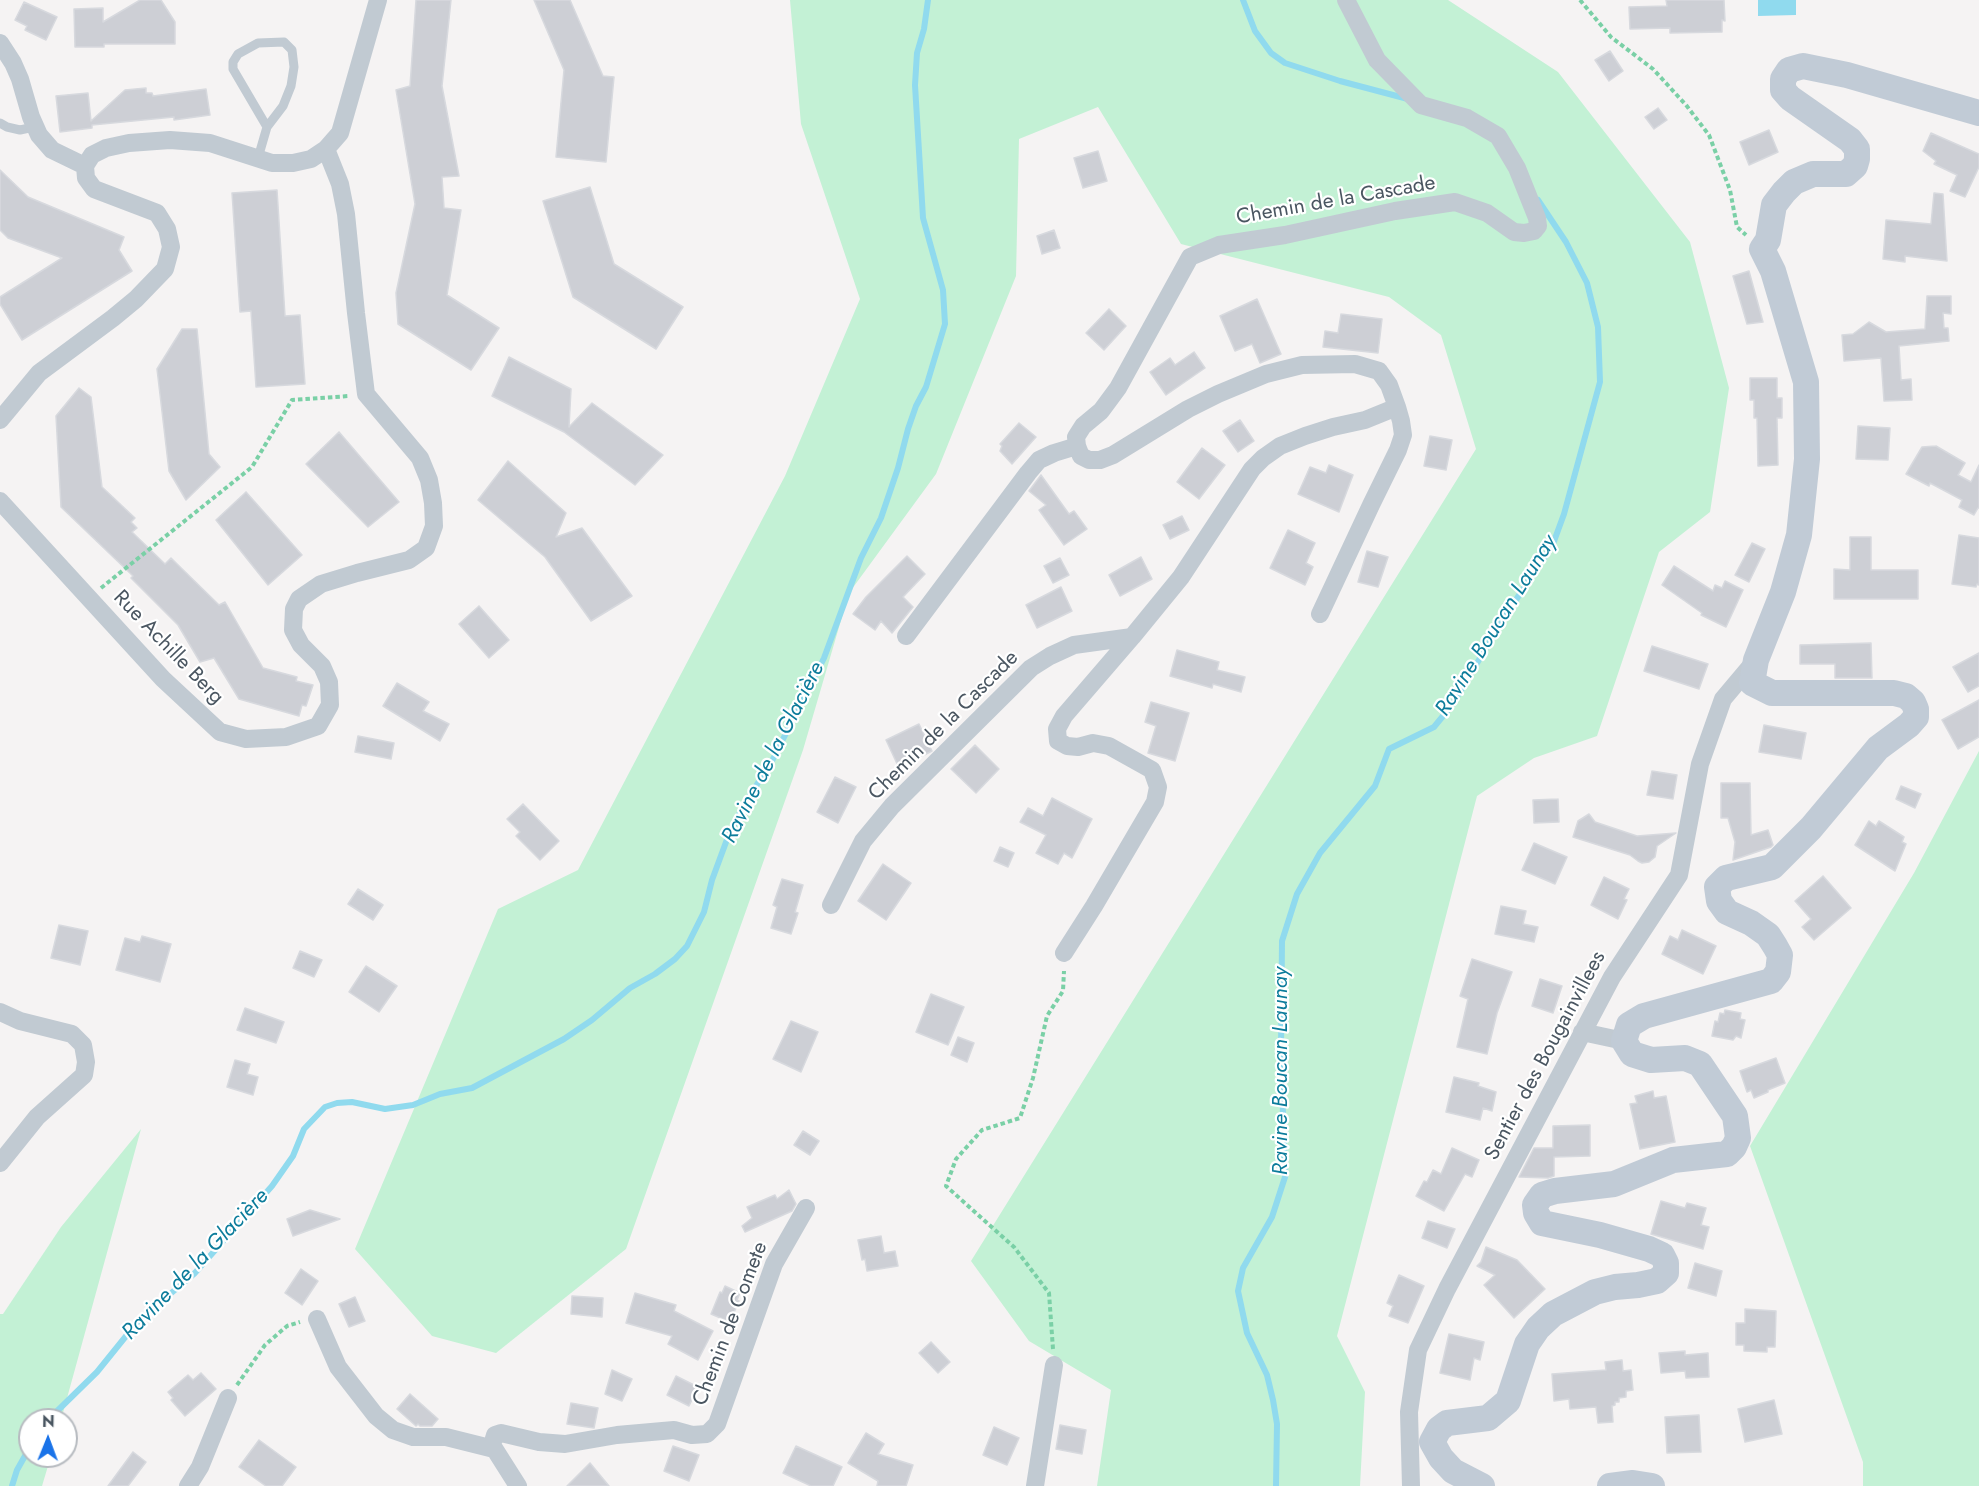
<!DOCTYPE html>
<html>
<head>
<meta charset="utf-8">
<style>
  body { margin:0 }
  #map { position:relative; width:1979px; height:1486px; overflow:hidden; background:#f5f3f3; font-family:Jost,sans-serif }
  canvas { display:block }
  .north { position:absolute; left:18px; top:1408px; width:60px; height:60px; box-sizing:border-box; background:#fff; border:2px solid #b7bbc0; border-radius:50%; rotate:1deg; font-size:16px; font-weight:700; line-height:24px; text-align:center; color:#4a5661 }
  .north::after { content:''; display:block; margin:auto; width:21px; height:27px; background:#1a73e8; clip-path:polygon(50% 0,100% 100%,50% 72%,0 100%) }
</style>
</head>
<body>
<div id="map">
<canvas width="1979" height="1486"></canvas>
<div class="north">N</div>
</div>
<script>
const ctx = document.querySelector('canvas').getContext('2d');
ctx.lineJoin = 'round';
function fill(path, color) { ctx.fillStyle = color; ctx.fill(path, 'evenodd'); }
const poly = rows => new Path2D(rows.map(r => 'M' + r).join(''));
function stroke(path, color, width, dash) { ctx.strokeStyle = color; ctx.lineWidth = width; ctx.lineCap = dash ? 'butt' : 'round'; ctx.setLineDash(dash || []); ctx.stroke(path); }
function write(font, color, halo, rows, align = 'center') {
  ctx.font = font + ' Jost,sans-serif'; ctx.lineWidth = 4.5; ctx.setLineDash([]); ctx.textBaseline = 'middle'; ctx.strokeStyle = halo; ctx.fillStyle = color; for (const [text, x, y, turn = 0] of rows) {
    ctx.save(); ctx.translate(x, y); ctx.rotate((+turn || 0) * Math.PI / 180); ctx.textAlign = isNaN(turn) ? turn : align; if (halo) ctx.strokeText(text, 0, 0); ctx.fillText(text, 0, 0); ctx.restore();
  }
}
const green = poly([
  [790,0,1448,0,1558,72,1690,242,1729,388,1710,512,1659,552,1597,736,1534,758,1477,796,1337,1336,1365,1392,1360,1486,1097,1486,1111,1390,1029,1341,971,1261,1476,449,1441,335,1389,297,1181,244,1098,107,1019,139,1016,276,936,474,849,593,803,750,626,1249,496,1353,432,1336,355,1249,498,909,578,870,785,476,860,299,801,124],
  [1979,751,1979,1486,1863,1486,1863,1462,1750,1146,1914,873],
  [141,1129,61,1420,30,1420,30,1456,51,1456,42,1486,0,1486,0,1314,3,1314,61,1227]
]);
const water = poly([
  [1758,0,1796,0,1796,15,1758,16]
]);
const stream = poly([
  [1243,0,1255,31,1271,53,1285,63,1340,81,1408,99],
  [48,1420,97,1372,139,1320,194,1274,272,1186,293,1156,304,1129,325,1107,337,1103,352,1102,385,1109,413,1105,440,1094,472,1088,564,1039,592,1020,630,988,655,974,675,959,687,946,704,912,712,880,729,834,744,805,773,759,824,658,861,558,881,518,898,468,908,429,916,406,926,387,945,324,943,290,923,218,915,85,917,53,924,29,928,0],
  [12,1486,17,1470,30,1447],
  [1276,1486,1277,1424,1273,1400,1267,1375,1247,1333,1238,1291,1243,1268,1272,1217,1285,1177,1281,1051,1282,941,1297,894,1320,853,1375,786,1389,749,1434,727,1452,705,1504,618,1553,544,1564,514,1600,382,1598,327,1587,283,1566,242,1538,200]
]);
const building = poly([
  [140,0,161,0,175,22,175,44,104,44,104,47,75,47,74,9,103,8,103,22,140,0],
  [416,0,451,0,442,86,459,176,442,177,444,208,461,210,447,295,499,328,471,370,398,324,396,293,415,204,396,90,410,86,416,0],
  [534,0,570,0,603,76,614,77,606,162,556,157,564,70,534,0],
  [1666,0,1724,0,1725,21,1722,20,1722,32,1670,33,1670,28,1630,29,1629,7,1667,6,1666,0],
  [24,2,57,17,46,40,25,30,27,26,15,20,24,2],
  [1610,51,1623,71,1609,81,1595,60,1610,51],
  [146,88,146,93,152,93,153,96,206,89,210,115,174,120,174,117,92,125,92,128,60,132,56,96,88,93,91,121,125,90,146,88],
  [1658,108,1667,120,1654,129,1645,117,1658,108],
  [1769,130,1778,152,1749,165,1740,142,1769,130],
  [1931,133,1979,154,1979,167,1965,197,1950,191,1957,175,1934,164,1936,161,1923,151,1931,133],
  [1098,151,1107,181,1083,188,1074,158,1098,151],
  [0,170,28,197,124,237,119,250,132,271,22,340,0,304,0,297,62,258,8,238,0,230,0,170],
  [590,187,614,264,683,307,656,349,573,297,543,201,590,187],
  [277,190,285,316,300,315,305,384,256,387,251,311,240,312,232,193,277,190],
  [1934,193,1943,194,1947,261,1905,256,1905,262,1883,259,1886,220,1931,224,1934,193],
  [1054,230,1060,248,1042,254,1037,236,1054,230],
  [1749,271,1763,322,1747,324,1733,276,1749,271],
  [1927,296,1951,296,1951,314,1943,313,1944,328,1948,328,1949,341,1899,346,1901,380,1911,379,1912,400,1884,401,1881,358,1844,361,1842,335,1853,334,1869,322,1886,332,1925,329,1927,296],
  [1257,299,1281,354,1260,363,1252,344,1235,351,1220,316,1257,299],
  [1109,309,1126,326,1104,350,1086,333,1109,309],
  [1341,314,1382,319,1378,353,1323,347,1325,331,1338,333,1341,314],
  [182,329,197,329,209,454,220,467,186,500,169,471,157,369,182,329],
  [1194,352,1205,368,1166,395,1150,372,1170,358,1175,365,1194,352],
  [509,357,571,389,569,427,592,403,663,455,635,485,564,432,492,396,509,357],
  [1750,378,1777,378,1777,398,1782,398,1782,418,1777,418,1778,465,1758,466,1757,418,1754,418,1754,400,1750,400,1750,378],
  [79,388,91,397,102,487,135,518,131,522,137,528,132,532,165,564,171,558,219,605,225,602,263,668,297,677,296,681,313,685,306,706,302,705,299,716,239,699,214,658,200,662,178,625,131,578,133,576,61,507,56,416,79,388],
  [1240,420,1254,441,1238,452,1223,431,1240,420],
  [1019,423,1036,437,1012,464,1000,451,1002,446,1000,444,1019,423],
  [1858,426,1890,428,1888,460,1856,459,1858,426],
  [339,432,399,502,368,527,306,464,339,432],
  [1430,436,1452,440,1446,470,1424,466,1430,436],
  [1936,446,1965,463,1958,475,1971,482,1979,465,1979,508,1978,508,1974,515,1959,507,1962,500,1930,483,1929,486,1906,474,1922,447,1936,446],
  [1202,448,1225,465,1199,499,1177,482,1202,448],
  [508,461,566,513,556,537,582,528,632,596,591,621,545,557,478,500,508,461],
  [1329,465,1353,475,1339,512,1298,494,1310,467,1326,473,1329,465],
  [1041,475,1069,514,1074,511,1087,529,1064,545,1039,510,1046,505,1029,491,1041,475],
  [246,492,302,555,268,585,216,520,246,492],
  [1182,516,1189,530,1170,539,1163,525,1182,516],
  [1288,530,1315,543,1306,563,1313,567,1305,585,1270,568,1288,530],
  [1959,535,1979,538,1979,585,1977,584,1976,587,1952,584,1959,535],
  [1850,537,1871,537,1871,570,1918,570,1918,599,1834,599,1834,569,1850,570,1850,537],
  [1752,543,1765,549,1749,582,1735,575,1752,543],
  [1367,551,1388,557,1378,587,1358,582,1367,551],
  [907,556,925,574,903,597,913,607,892,633,881,621,875,630,853,614,866,597,907,556],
  [1141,557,1152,579,1120,596,1109,575,1141,557],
  [1060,558,1069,575,1053,583,1044,566,1060,558],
  [1674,566,1713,591,1715,585,1722,588,1725,581,1743,590,1726,627,1701,615,1702,613,1662,585,1674,566],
  [1061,587,1072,611,1037,628,1026,605,1061,587],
  [479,606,509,640,489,658,459,624,479,606],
  [1871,643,1872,678,1835,678,1835,664,1800,664,1800,645,1871,643],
  [1652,646,1708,664,1699,689,1644,671,1652,646],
  [1177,650,1219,662,1217,670,1245,677,1241,692,1213,684,1212,688,1170,676,1177,650],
  [1979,653,1979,686,1968,692,1953,667,1979,653],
  [397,683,429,702,423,711,449,724,440,741,383,706,397,683],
  [1979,700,1979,737,1958,749,1942,720,1979,700],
  [1151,702,1189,713,1175,761,1148,753,1156,726,1145,722,1151,702],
  [919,724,932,751,899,768,886,740,919,724],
  [1764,725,1806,733,1801,759,1759,752,1764,725],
  [358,736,394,743,391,759,355,752,358,736],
  [975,745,999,769,976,793,951,769,975,745],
  [1652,771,1677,775,1673,799,1647,795,1652,771],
  [835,777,856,787,838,823,817,812,835,777],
  [1721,783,1750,783,1751,835,1768,830,1773,845,1771,847,1733,860,1735,842,1728,818,1721,818,1721,783],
  [1901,786,1921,794,1915,808,1896,799,1901,786],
  [1052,798,1092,819,1072,858,1064,853,1058,864,1036,853,1046,835,1020,822,1028,808,1043,816,1052,798],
  [1558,799,1559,822,1534,823,1533,800,1558,799],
  [523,804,559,841,540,860,516,836,520,832,507,819,523,804],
  [1589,814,1595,822,1637,836,1676,833,1657,846,1655,857,1649,862,1642,863,1638,861,1630,855,1573,837,1578,821,1589,814],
  [1869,821,1876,826,1879,821,1904,837,1902,842,1906,844,1895,871,1855,845,1869,821],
  [1534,843,1567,857,1555,884,1522,870,1534,843],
  [1000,847,1014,853,1008,867,994,861,1000,847],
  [883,864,911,883,886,920,858,901,883,864],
  [1823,876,1851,908,1814,940,1802,927,1811,919,1795,901,1823,876],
  [1604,877,1629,889,1624,899,1627,900,1618,919,1591,905,1604,877],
  [782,879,803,885,795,912,798,913,791,934,771,928,777,907,773,905,782,879],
  [358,889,383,905,373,920,348,904,358,889],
  [1501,906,1526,911,1523,924,1538,927,1534,942,1495,934,1501,906],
  [59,925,88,931,80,965,51,958,59,925],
  [1682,930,1716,946,1703,974,1662,954,1670,936,1678,940,1682,930],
  [142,936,171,944,160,982,116,970,125,938,140,942,142,936],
  [300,951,322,960,314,977,293,968,300,951],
  [1472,959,1512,972,1497,1013,1487,1054,1457,1047,1468,999,1460,996,1472,959],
  [366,966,397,986,379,1012,349,992,366,966],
  [1540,979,1562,986,1553,1013,1532,1006,1540,979],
  [931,994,964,1007,948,1045,916,1032,931,994],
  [245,1008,284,1022,276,1043,237,1030,245,1008],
  [1725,1010,1741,1013,1740,1019,1745,1020,1741,1038,1736,1036,1733,1040,1712,1036,1715,1021,1718,1022,1720,1013,1724,1014,1725,1010],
  [791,1021,818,1032,801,1072,773,1059,791,1021],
  [958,1037,974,1043,967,1062,951,1055,958,1037],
  [1776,1058,1785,1083,1768,1090,1768,1092,1754,1098,1751,1090,1747,1092,1740,1071,1776,1058],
  [235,1060,250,1064,247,1074,258,1077,253,1095,227,1087,235,1060],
  [1454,1077,1479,1083,1478,1086,1496,1092,1492,1111,1483,1108,1480,1120,1446,1112,1454,1077],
  [1653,1091,1654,1098,1666,1096,1675,1142,1640,1149,1630,1104,1637,1103,1635,1096,1653,1091],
  [1590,1125,1590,1156,1554,1157,1554,1176,1548,1178,1519,1177,1534,1148,1553,1148,1553,1126,1590,1125],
  [803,1131,819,1141,810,1155,794,1145,803,1131],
  [1452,1148,1479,1160,1472,1177,1465,1174,1444,1211,1416,1196,1424,1181,1427,1182,1433,1170,1441,1174,1452,1148],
  [789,1190,796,1204,792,1211,745,1232,742,1226,752,1218,747,1207,775,1195,777,1199,789,1190],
  [1661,1201,1685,1208,1687,1203,1706,1208,1701,1225,1709,1227,1703,1249,1651,1234,1661,1201],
  [310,1210,340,1219,293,1236,287,1219,310,1210],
  [1428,1221,1455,1229,1447,1248,1422,1238,1428,1221],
  [881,1236,884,1253,895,1251,898,1266,867,1271,865,1259,862,1260,858,1240,881,1236],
  [1486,1247,1517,1260,1545,1289,1514,1318,1484,1285,1495,1275,1477,1266,1481,1262,1486,1247],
  [1695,1263,1722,1271,1716,1296,1688,1288,1695,1263],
  [301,1269,318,1281,302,1305,285,1293,301,1269],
  [1399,1275,1424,1286,1408,1323,1389,1316,1393,1306,1387,1303,1399,1275],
  [725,1286,740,1293,737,1300,739,1301,730,1322,711,1314,720,1292,722,1293,725,1286],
  [635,1293,676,1305,674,1311,713,1331,698,1360,668,1344,672,1336,626,1323,635,1293],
  [572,1296,603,1298,602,1317,571,1314,572,1296],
  [355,1297,365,1321,349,1327,339,1304,355,1297],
  [1745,1309,1776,1311,1775,1347,1767,1347,1767,1352,1744,1351,1744,1345,1736,1345,1736,1323,1745,1323,1745,1309],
  [1449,1334,1484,1342,1480,1360,1474,1358,1470,1380,1440,1373,1449,1334],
  [931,1342,950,1362,938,1373,919,1353,931,1342],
  [1685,1351,1685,1355,1708,1353,1709,1377,1686,1378,1685,1371,1661,1373,1659,1353,1685,1351],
  [1622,1360,1623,1371,1631,1370,1633,1390,1626,1391,1626,1397,1619,1398,1619,1402,1615,1402,1615,1405,1612,1406,1613,1422,1598,1423,1596,1407,1570,1409,1569,1399,1554,1401,1552,1374,1606,1370,1605,1362,1622,1360],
  [612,1370,632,1379,622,1401,605,1394,612,1370],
  [201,1373,216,1389,185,1416,171,1400,173,1398,168,1392,188,1375,193,1380,201,1373],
  [676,1376,698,1387,689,1406,667,1395,676,1376],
  [410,1394,438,1419,432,1426,420,1426,418,1424,416,1426,397,1409,410,1394],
  [1774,1400,1782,1434,1745,1442,1738,1409,1774,1400],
  [571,1403,598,1408,594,1428,567,1424,571,1403],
  [1699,1415,1701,1452,1667,1453,1665,1417,1699,1415],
  [1060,1425,1086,1430,1082,1454,1056,1449,1060,1425],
  [994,1427,1019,1438,1007,1465,983,1455,994,1427],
  [866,1433,884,1444,878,1454,913,1465,906,1486,877,1486,878,1481,848,1463,866,1433],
  [259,1440,296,1467,282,1486,266,1486,239,1467,259,1440],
  [673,1446,699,1455,689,1481,664,1471,673,1446],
  [796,1446,842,1467,833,1486,811,1486,783,1473,796,1446],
  [133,1452,146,1462,128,1486,108,1486,133,1452],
  [590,1463,609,1486,567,1486,590,1463]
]);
const path = poly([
  [1580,0,1611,37,1653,69,1686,105,1709,135,1730,190,1737,227,1746,235],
  [101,588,252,467,292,400,349,396],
  [1053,1349,1049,1293,1014,1247,946,1186,956,1159,982,1130,1020,1118,1033,1078,1047,1016,1063,991,1064,971],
  [237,1385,265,1345,287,1326,300,1322]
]);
const service = poly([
  [0,123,7,127,20,130,34,127],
  [258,158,267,127,283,106,291,86,294,67,292,50,284,42,258,43,238,54,233,62,233,69,267,127]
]);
const minor = poly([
  [0,43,13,63,20,79,31,117,39,135,52,150,85,166],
  [0,420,39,373,113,318,136,299,165,269,171,247,167,229,157,213,94,189,86,178,85,166,92,155,106,148,129,143,170,140,210,143,272,163,293,163,311,159,326,149,340,133,378,0],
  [0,501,163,679,220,732,246,739,286,737,318,726,330,705,329,682,322,666,301,645,293,630,294,609,299,599,321,584,357,573,409,560,426,548,434,526,433,503,429,480,420,458,366,394,356,313,346,214,340,184,326,149],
  [1320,614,1371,505,1398,450,1403,435,1401,421,1397,407],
  [906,636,1028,473,1039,460,1054,453,1077,446],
  [831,905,863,841,892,806,1031,668,1050,656,1074,645,1132,637],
  [1064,953,1094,906,1155,802,1158,787,1152,770,1109,746,1093,743,1078,747,1067,746,1058,741,1057,729,1064,716,1132,637,1181,577,1252,469,1263,458,1280,446,1305,436,1333,427,1365,420,1397,407,1389,385,1379,371,1355,364,1302,365,1266,374,1218,394,1188,409,1113,455,1100,460,1089,460,1081,456,1077,446,1076,437,1083,426,1101,411,1118,388,1190,257,1219,245,1285,235,1395,211,1455,202,1487,213,1514,232,1524,233,1534,231,1538,226,1537,218,1517,168,1498,136,1467,118,1421,105,1377,60,1346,0],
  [0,1012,20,1021,72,1034,83,1045,86,1062,84,1075,37,1117,0,1163],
  [1582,1032,1624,1041],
  [317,1319,338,1367,376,1416,393,1430,413,1437,446,1437,494,1449],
  [188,1486,200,1467,228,1398],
  [518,1486,492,1445,495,1435,501,1433,539,1442,565,1444,617,1435,674,1430,692,1435,707,1434,717,1424,774,1264,806,1208],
  [1035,1486,1054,1365],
  [1411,1486,1409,1412,1418,1350,1447,1289,1612,977,1679,875,1700,764,1723,699,1755,661]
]);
const secondary = poly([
  [1482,1486,1453,1471,1441,1458,1432,1442,1439,1429,1447,1423,1488,1418,1508,1401,1527,1344,1538,1328,1553,1314,1595,1292,1615,1287,1638,1285,1657,1281,1666,1273,1666,1263,1662,1255,1649,1249,1600,1235,1542,1223,1536,1213,1535,1205,1542,1195,1555,1191,1614,1184,1673,1160,1727,1154,1734,1147,1738,1138,1735,1116,1700,1064,1685,1058,1651,1060,1632,1054,1624,1041,1629,1025,1644,1016,1771,981,1778,972,1780,955,1775,946,1768,935,1751,923,1727,912,1719,901,1717,887,1726,878,1772,867,1811,828,1878,748,1909,725,1916,717,1916,709,1913,702,1906,696,1894,693,1772,693,1752,683,1756,660,1783,592,1799,535,1807,459,1806,382,1773,271,1762,249,1768,240,1774,205,1784,192,1794,182,1813,174,1846,174,1855,166,1857,159,1857,149,1850,140,1790,98,1783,90,1783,79,1789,70,1803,66,1847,75,1979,113],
  [1610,1486,1633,1483,1652,1486]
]);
const streetNames = [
  ["Chemin de la Cascade",1336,201,-10],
  ["Rue Achille Berg",168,648,46],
  ["Chemin de la Cascade",944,726,-45],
  ["Sentier des Bougainvillees",1546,1056,-62],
  ["Chemin de Comete",731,1324,-69]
];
const waterNames = [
  ["Ravine Boucan Launay",1497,626,-58],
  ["Ravine de la Glacière",774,753,-63],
  ["Ravine Boucan Launay",1282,1071,-90],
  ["Ravine de la Glacière",196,1265,-46]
];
fill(green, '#c3f1d5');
fill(water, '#90daee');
stroke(stream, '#90daee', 6);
fill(building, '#cdcfd5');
stroke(building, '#d7d9de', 1.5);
stroke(path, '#7ad0a6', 4, [4.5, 3]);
stroke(service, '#c1cad2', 9);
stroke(minor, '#c1cad2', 18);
stroke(secondary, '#c1cbd6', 26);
write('21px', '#4a5661', '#fff', streetNames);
write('italic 22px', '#0c7c9b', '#fff', waterNames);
</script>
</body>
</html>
